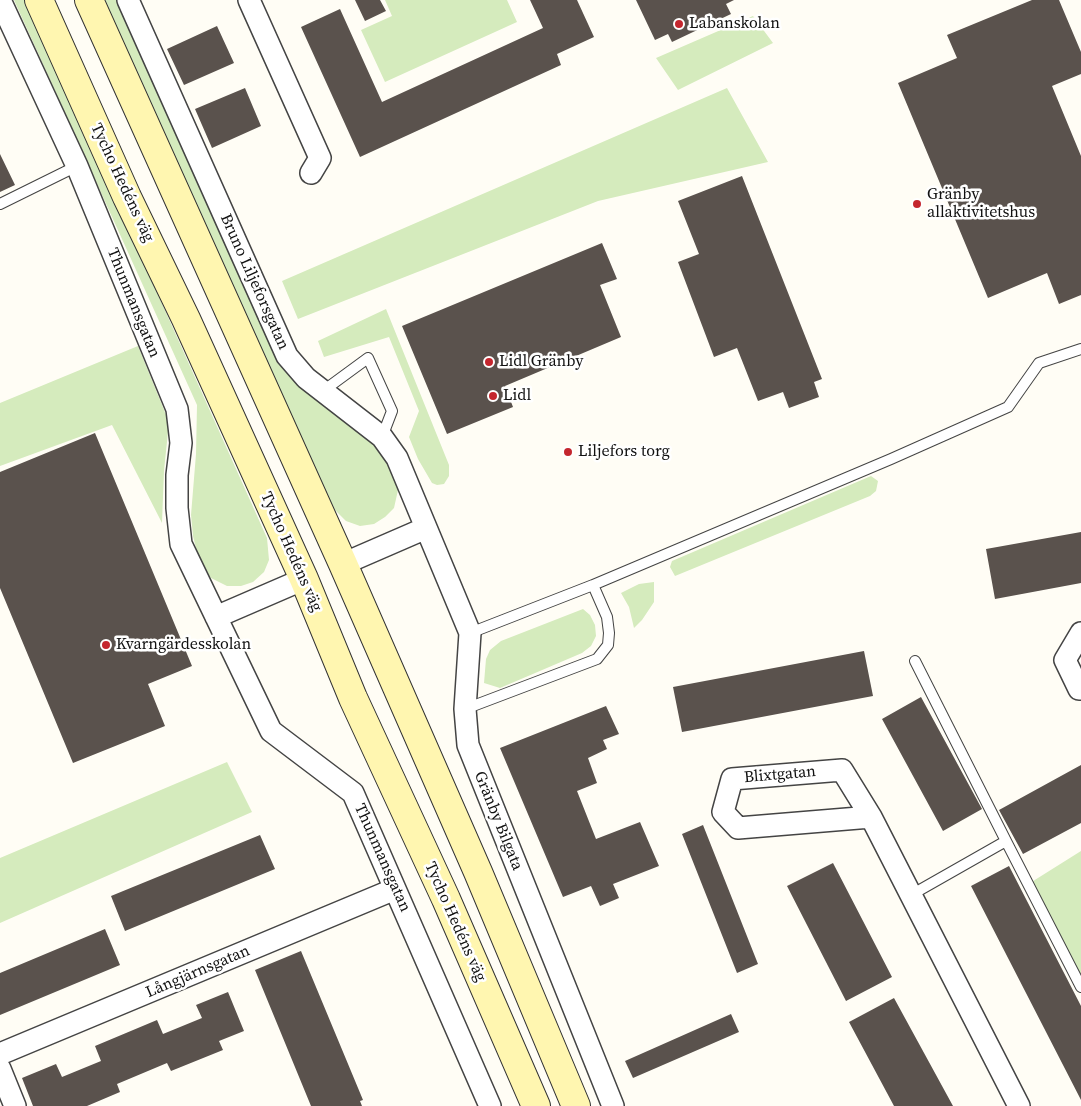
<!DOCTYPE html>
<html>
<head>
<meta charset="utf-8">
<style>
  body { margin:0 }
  canvas { display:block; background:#fffdf5 }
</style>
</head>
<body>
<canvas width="1081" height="1106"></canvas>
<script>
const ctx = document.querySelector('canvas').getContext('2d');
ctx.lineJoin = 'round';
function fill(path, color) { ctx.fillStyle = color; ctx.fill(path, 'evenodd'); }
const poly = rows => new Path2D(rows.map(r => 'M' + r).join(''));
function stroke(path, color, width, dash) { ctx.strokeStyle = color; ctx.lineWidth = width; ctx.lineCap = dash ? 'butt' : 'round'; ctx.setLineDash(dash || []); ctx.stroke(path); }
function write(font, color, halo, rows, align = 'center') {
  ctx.font = font + ' "Source Serif 4",serif'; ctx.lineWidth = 5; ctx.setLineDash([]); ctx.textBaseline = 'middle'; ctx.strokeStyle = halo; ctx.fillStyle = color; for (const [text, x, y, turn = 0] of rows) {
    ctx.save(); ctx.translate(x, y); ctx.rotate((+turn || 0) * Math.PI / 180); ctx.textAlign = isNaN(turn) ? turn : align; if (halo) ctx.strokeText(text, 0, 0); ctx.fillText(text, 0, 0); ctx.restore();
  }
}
const green = poly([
  [14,0,26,0,267,538,269,560,264,572,253,582,241,586,227,586,211,578,204,569,198,556,193,536,191,515,196,454,197,405],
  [103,0,116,0,222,236,285,370,379,448,396,479,398,490,394,508,385,517,374,524,360,526,346,521,331,506],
  [385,0,507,0,517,22,385,82,361,30,392,16],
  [753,16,773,43,678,90,656,58],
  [727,88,768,162,598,201,298,319,282,281],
  [386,309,449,465,449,476,444,484,437,485,432,483,418,459,409,437,419,411,389,337,324,357,318,341],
  [138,346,169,422,164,471,162,523,112,425,0,466,0,403],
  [871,476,878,481,876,491,870,496,675,576,670,567,672,561],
  [654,582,654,602,642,620,634,628,629,607,621,593,639,584],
  [583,609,590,615,595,625,596,636,591,646,582,653,500,688,484,683,486,659,490,650,501,641],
  [227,762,252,812,0,923,0,858],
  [1081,851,1081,980,1030,883]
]);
const building = poly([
  [355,0,380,0,386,11,365,21],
  [530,0,577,0,594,37,557,54,561,65,360,157,301,27,340,9,382,102,543,28],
  [636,0,734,0,726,4,731,14,672,42,668,34,655,40],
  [1032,0,1059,0,1081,52,1081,74,1052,86,1081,156,1081,295,1059,304,1047,273,988,298,898,83,957,58,947,35],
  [217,26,234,63,184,85,167,49],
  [245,88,261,126,212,148,195,109],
  [0,154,15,185,0,192],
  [742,176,822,379,814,382,819,397,789,408,783,392,758,401,737,348,714,357,678,262,699,254,678,201],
  [602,243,617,279,600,285,621,337,505,386,513,407,447,434,402,326],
  [95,433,192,666,148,684,165,726,73,763,0,588,0,472],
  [1081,532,1081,583,995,599,986,549],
  [864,651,873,696,682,732,673,687],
  [921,697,982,809,943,831,882,719],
  [606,706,619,734,603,740,607,749,588,758,597,783,577,791,596,839,640,822,659,866,613,884,619,898,600,906,591,886,563,897,500,748],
  [1081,765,1081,823,1023,854,999,810],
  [703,825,758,964,737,973,682,834],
  [260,835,275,869,125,931,111,896],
  [833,863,892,977,846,1001,787,886],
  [1009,866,1081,1006,1081,1100,971,886],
  [105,929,120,965,0,1015,0,973],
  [301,951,363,1100,360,1101,362,1106,311,1106,255,970],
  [228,992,244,1031,219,1041,223,1050,171,1071,167,1063,117,1084,120,1092,87,1106,33,1106,22,1078,56,1064,62,1077,101,1061,95,1046,157,1020,163,1034,202,1018,196,1005],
  [894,998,953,1106,894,1106,849,1022],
  [731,1014,739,1032,633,1078,625,1061]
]);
const service = poly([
  [0,204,77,166],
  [323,391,368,358,392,411,382,437],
  [470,633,593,585,891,459,1008,407,1039,363,1081,349],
  [915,661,1006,841],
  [465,709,597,659,608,645,609,633,607,617,593,585],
  [911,895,1006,841,1081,987]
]);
const minor = poly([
  [0,0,77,166,177,409,181,443,177,475,177,508,181,544,271,731,353,793,490,1106],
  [128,0,287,356,306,378,382,437,397,458,470,633,465,709,468,745,613,1106],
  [249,0,320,158,311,173],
  [343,564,426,528],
  [216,617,304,579],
  [1081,633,1065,660,1079,689,1081,689],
  [871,817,738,828,723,812,732,779,842,770,871,817,1019,1106],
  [0,1054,395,889],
  [0,1069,15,1106]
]);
const secondary = poly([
  [39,0,127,197,186,319,304,579,353,698,446,899,536,1106],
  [89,0,343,564,478,872,576,1106]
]);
const markers = [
  [679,24,5,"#c4262e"],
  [917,204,5,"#c4262e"],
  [489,362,5,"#c4262e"],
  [493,396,5,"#c4262e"],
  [568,452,5,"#c4262e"],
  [106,645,5,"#c4262e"]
];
const poiNames = [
  ["Labanskolan",689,24],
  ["Gränby",927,195],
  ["allaktivitetshus",927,213],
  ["Lidl Gränby",499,362],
  ["Lidl",503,396],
  ["Liljefors torg",578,452],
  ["Kvarngärdesskolan",116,645]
];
const streetNames = [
  ["Tycho Hedéns väg",122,183,65],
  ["Bruno Liljeforsgatan",254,282,66],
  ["Thunmansgatan",133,303,68],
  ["Tycho Hedéns väg",291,552,66],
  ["Blixtgatan",780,775,-5],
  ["Gränby Bilgata",498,821,68],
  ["Thunmansgatan",382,858,66],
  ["Tycho Hedéns väg",455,922,66],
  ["Långjärnsgatan",198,972,-23]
];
fill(green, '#d5ebbd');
fill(building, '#5a524d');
stroke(service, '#444', 12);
stroke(minor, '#444', 24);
stroke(secondary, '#333', 30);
stroke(service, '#fff', 10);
stroke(minor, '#fff', 21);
stroke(secondary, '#fff6b0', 28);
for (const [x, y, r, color] of markers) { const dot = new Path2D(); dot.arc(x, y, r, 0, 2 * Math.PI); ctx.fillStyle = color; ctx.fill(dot); stroke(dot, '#fff', 2); }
write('16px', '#111', '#fff', poiNames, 'left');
write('16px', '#111', '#fff', streetNames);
</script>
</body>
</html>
